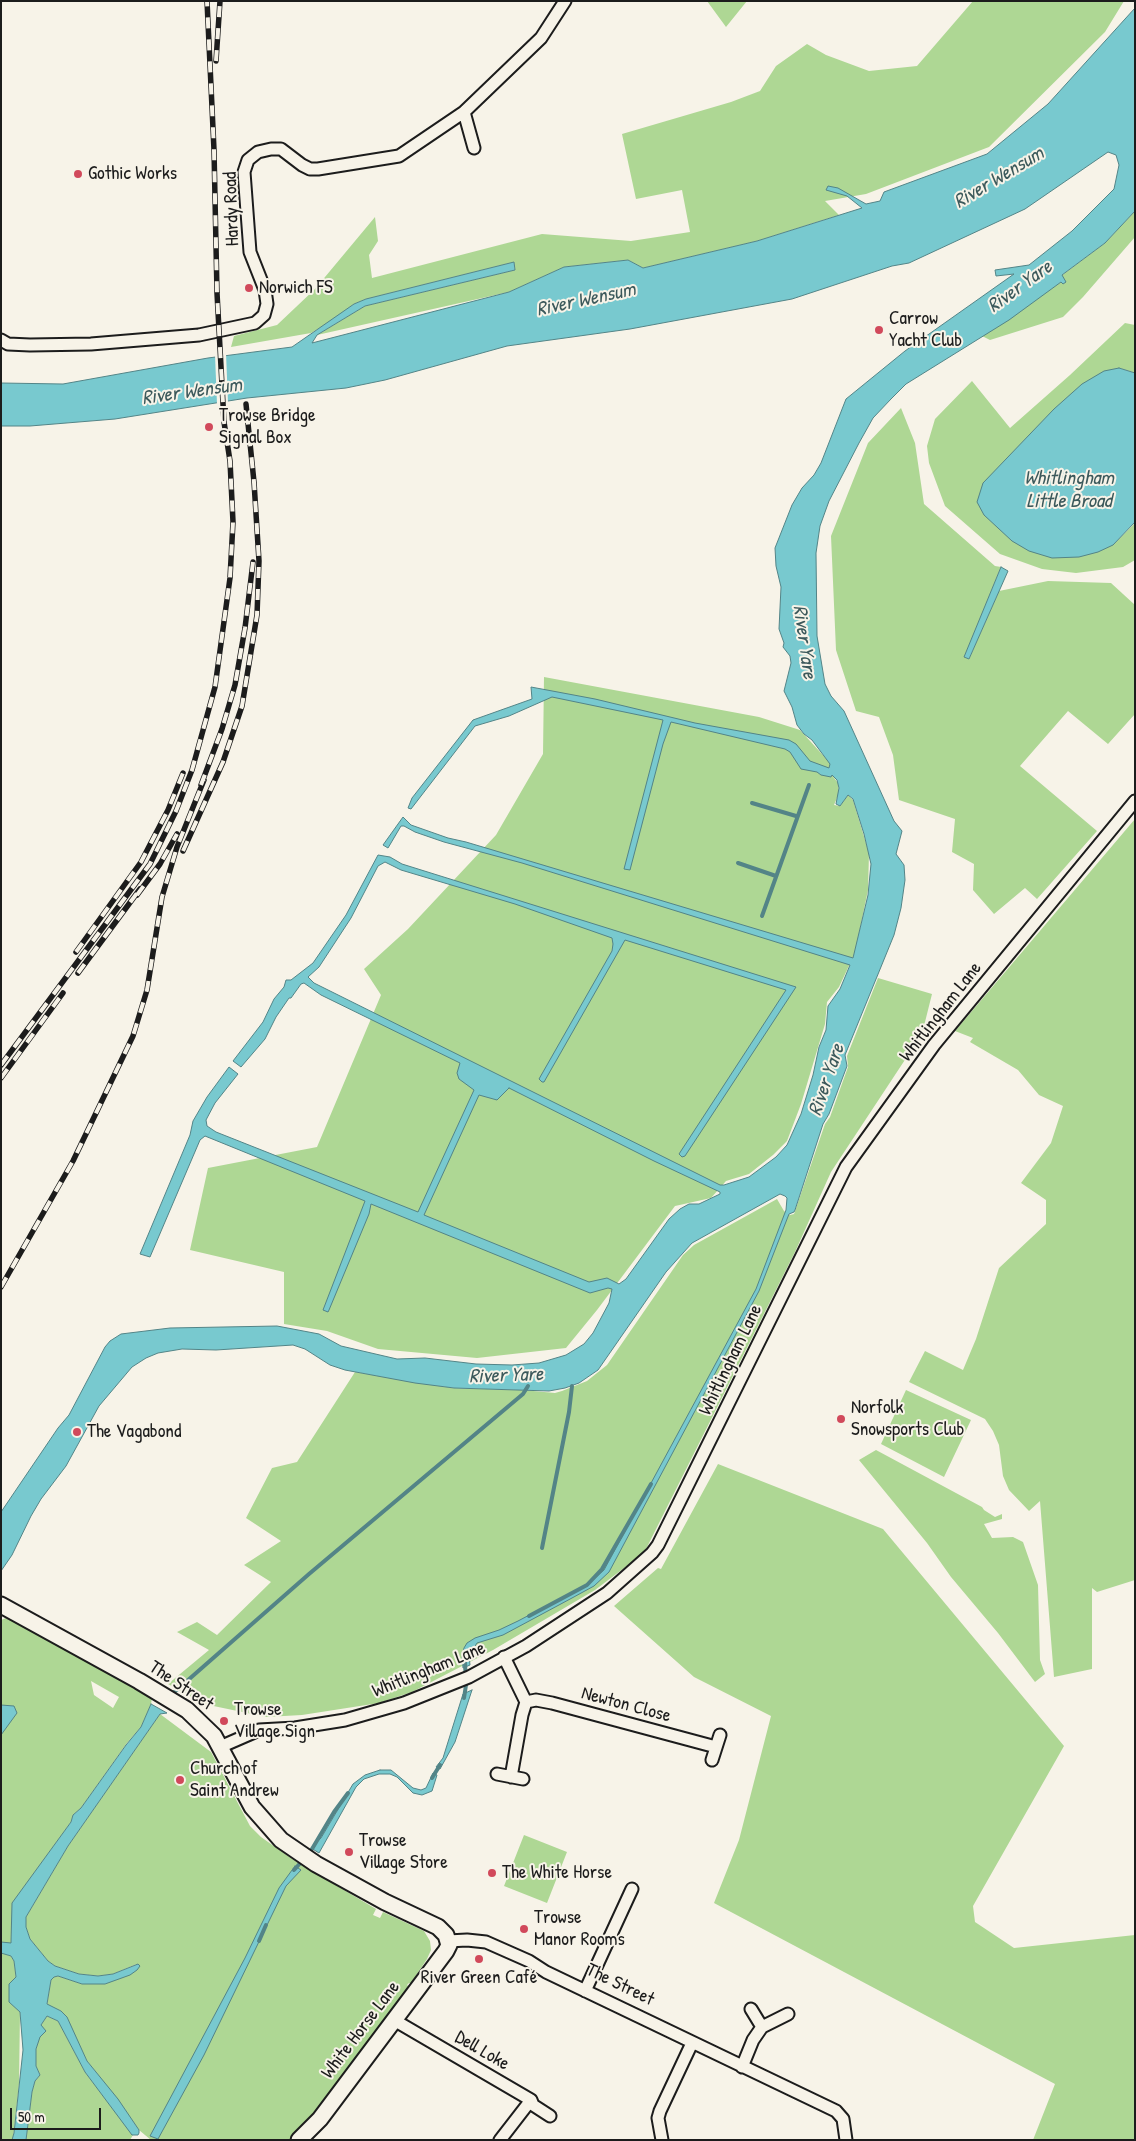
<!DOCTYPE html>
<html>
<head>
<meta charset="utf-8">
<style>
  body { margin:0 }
  #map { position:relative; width:1136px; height:2141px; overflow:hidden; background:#f7f3e8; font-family:"Patrick Hand",sans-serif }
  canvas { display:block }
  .frame { position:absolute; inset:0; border:2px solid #1c1c1c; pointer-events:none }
  .scale { position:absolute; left:10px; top:2108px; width:91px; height:22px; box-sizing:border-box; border:2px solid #1c1c1c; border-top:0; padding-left:6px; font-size:15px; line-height:18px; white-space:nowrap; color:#1c1c1c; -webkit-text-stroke:4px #f7f3e8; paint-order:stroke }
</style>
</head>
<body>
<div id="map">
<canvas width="1136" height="2141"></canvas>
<div class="frame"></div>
<div class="scale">50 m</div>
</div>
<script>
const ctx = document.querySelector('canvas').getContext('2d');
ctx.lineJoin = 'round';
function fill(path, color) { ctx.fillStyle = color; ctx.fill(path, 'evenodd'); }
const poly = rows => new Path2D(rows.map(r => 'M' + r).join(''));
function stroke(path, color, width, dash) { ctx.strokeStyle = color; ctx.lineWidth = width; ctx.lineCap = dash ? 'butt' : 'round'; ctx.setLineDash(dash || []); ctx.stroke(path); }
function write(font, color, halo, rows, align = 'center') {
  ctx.font = font + ' "Patrick Hand",sans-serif'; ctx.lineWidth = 4; ctx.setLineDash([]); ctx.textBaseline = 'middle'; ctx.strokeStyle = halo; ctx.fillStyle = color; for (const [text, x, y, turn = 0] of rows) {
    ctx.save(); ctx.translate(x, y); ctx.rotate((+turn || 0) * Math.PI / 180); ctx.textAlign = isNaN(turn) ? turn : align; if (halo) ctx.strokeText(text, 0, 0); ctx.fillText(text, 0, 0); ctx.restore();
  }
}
const green = poly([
  [707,1,747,1,726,27],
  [973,1,1124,1,1105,32,989,147,866,194,825,201,839,215,757,241,643,268,628,260,564,267,509,292,317,335,365,306,515,270,514,262,366,299,354,304,332,321,311,333,231,347,234,336,277,325,315,289,375,217,378,241,369,255,372,278,542,234,631,241,690,232,682,190,636,199,622,134,731,102,760,91,776,66,807,44,826,55,869,71,917,66],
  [1135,211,1135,237,1083,297,1063,317,990,340,982,336,1061,282,1063,284,1065,282,1061,276,1105,243],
  [1125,323,1135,325,1135,373,1119,368,1113,545,1135,523,1135,560,1123,567,1076,573,1042,569,1000,554,945,506,929,463,927,446,935,419,972,381,1010,428,1070,375],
  [901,408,915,443,924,504,995,566,1001,567,965,657,969,659,999,591,1048,581,1111,583,1135,605,1135,714,1108,744,1068,711,1020,766,1097,831,1037,899,1025,888,994,914,973,890,974,864,952,852,955,819,899,800,893,755,879,717,856,711,836,650,831,536,868,443],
  [544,677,759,717,800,730,831,764,828,770,838,783,839,793,834,805,840,806,848,795,853,800,869,853,868,890,855,953,839,987,827,1002,825,1024,801,1104,787,1141,773,1155,749,1174,726,1181,711,1198,675,1206,597,1310,566,1348,477,1358,378,1349,327,1331,284,1324,284,1272,190,1250,208,1168,317,1147,381,995,364,969,408,929,496,835,543,754],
  [1135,819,1135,1580,1097,1592,1092,1588,1092,1669,1054,1677,1040,1501,1029,1511,1009,1490,1003,1476,999,1445,993,1431,985,1419,909,1382,925,1351,963,1370,976,1339,999,1268,1046,1224,1046,1200,1021,1183,1051,1143,1063,1106,1039,1095,1018,1070,970,1042,973,1038,955,1031],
  [878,978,932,994,922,1034,831,1172,795,1252,644,1553,595,1590,493,1650,412,1692,379,1703,302,1715,266,1717,204,1704,168,1684,209,1650,177,1632,197,1622,217,1635,271,1582,244,1565,281,1541,246,1518,272,1468,297,1462,355,1372,454,1388,522,1390,555,1393,562,1391,587,1381,607,1365,683,1255,694,1245,777,1199,784,1211,790,1215,794,1214,825,1124,830,1117,848,1067,847,1056],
  [906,1390,971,1420,944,1477,881,1444],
  [876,1450,982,1507,984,1510,995,1517,1002,1514,1002,1519,984,1524,992,1538,1013,1537,1023,1542,1038,1585,1040,1660,1045,1674,1035,1682,998,1633,951,1577,927,1543,859,1460],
  [718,1464,883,1529,1064,1746,973,1906,975,1922,1014,1948,1135,1935,1135,2140,1033,2140,1055,2084,714,1903,739,1840,771,1716,694,1677,614,1606,658,1568,661,1569],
  [6,1618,76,1652,152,1698,151,1704,141,1727,127,1743,81,1808,73,1815,71,1822,13,1903,11,1946,1,1942,1,1620],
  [91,1681,119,1697,113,1708,94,1695],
  [160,1714,211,1752,250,1826,261,1837,295,1861,376,1909,373,1915,380,1918,383,1912,424,1931,430,1941,431,1950,427,1959,411,1983,409,1983,407,1985,409,1987,316,2114,292,2140,151,2140,139,2130,87,2061,61,2011,47,2005,51,1980,54,1977,58,1976,82,1984,105,1984,137,1964,113,1974,98,1976,79,1974,55,1966,48,1961,30,1939,26,1927,26,1917,68,1846],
  [524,1835,567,1852,547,1903,504,1886],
  [1,1953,11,1956,14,1961,16,1977,9,2001,20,2012,19,2084,13,2140,1,2140],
  [47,2016,58,2021,85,2072,133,2135,130,2140,26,2140,32,2092,35,2081,40,2075,36,2066,36,2049,41,2025]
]);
const water = poly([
  [1135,8,1135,211,1105,243,1062,275,1066,282,1063,284,1061,282,1009,320,906,384,891,399,873,418,859,443,829,501,820,526,816,553,817,636,825,684,831,696,844,711,894,821,902,831,896,854,904,865,905,880,901,908,894,935,845,1055,847,1066,829,1114,823,1124,795,1210,794,1212,789,1214,759,1291,609,1572,594,1586,572,1598,503,1635,477,1643,469,1656,470,1665,463,1668,462,1657,464,1648,467,1643,475,1638,499,1630,518,1621,590,1583,604,1570,756,1289,786,1210,787,1198,785,1196,780,1194,692,1243,666,1272,598,1370,579,1383,565,1388,549,1391,454,1388,415,1383,345,1370,330,1365,305,1349,293,1345,216,1350,182,1349,158,1353,146,1358,132,1367,99,1406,66,1466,41,1499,31,1516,12,1555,1,1571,1,1512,58,1428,69,1415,105,1347,110,1341,121,1334,170,1328,277,1326,319,1334,341,1346,397,1359,425,1358,476,1364,512,1365,539,1363,566,1355,584,1344,593,1333,609,1303,612,1289,608,1288,590,1293,371,1204,369,1214,329,1310,328,1312,323,1310,365,1201,205,1136,200,1140,150,1257,140,1254,190,1135,193,1121,207,1097,229,1067,238,1074,215,1103,206,1120,207,1126,216,1132,418,1212,474,1090,459,1079,457,1073,460,1063,321,995,304,983,301,984,291,998,289,998,276,1017,265,1039,241,1067,233,1061,263,1022,274,999,284,987,286,980,291,980,313,963,346,915,378,855,390,857,402,864,796,987,685,1156,682,1157,679,1154,786,990,625,940,544,1082,542,1082,539,1079,612,951,613,944,612,938,515,904,401,870,385,862,378,866,351,918,319,967,308,977,314,983,720,1185,724,1185,749,1177,776,1157,787,1145,801,1114,813,1075,819,1047,826,1030,828,1006,840,989,850,965,522,863,444,842,415,832,404,826,401,826,388,848,383,845,403,817,411,825,448,838,466,842,853,958,868,895,871,864,864,834,853,799,848,795,840,806,836,804,839,788,837,780,832,775,831,777,821,775,817,772,801,769,790,752,785,749,671,722,663,744,630,870,624,869,663,720,552,697,509,716,475,726,411,809,408,808,412,798,473,720,532,699,531,687,595,699,695,723,789,740,796,744,810,761,829,768,830,764,812,740,804,734,797,725,792,707,784,691,791,663,790,656,783,647,784,643,779,629,781,587,776,566,775,548,792,505,802,488,814,475,821,463,846,399,905,351,1014,274,996,276,995,270,1029,265,1072,231,1114,189,1119,165,1116,155,1108,152,1025,209,909,263,892,266,792,299,630,329,507,346,385,380,346,388,247,398,115,419,30,426,1,426,1,383,63,384,208,358,292,347,354,304,366,299,514,262,515,270,365,306,317,335,312,343,509,292,564,267,628,260,643,268,757,241,862,208,847,196,826,190,828,186,838,188,866,204,880,201,884,192,987,154,1048,104,1135,8],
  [509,1088,654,1161,720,1192,720,1194,699,1204,689,1204,680,1209,669,1219,626,1279,619,1284,607,1278,589,1282,424,1215,479,1095,497,1100,509,1088],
  [1119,368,1135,373,1135,522,1113,545,1098,552,1079,557,1052,558,1029,551,1012,541,984,515,977,502,983,483,1054,409,1082,384,1104,371,1119,368],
  [1001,567,1008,571,969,659,964,657,1001,567],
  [472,1690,455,1742,440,1769,436,1767,443,1758,463,1694,472,1690],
  [151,1704,167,1713,160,1714,68,1846,26,1917,26,1927,30,1939,48,1961,55,1966,79,1974,98,1976,113,1974,138,1964,140,1966,137,1970,130,1975,105,1984,82,1984,58,1976,54,1977,51,1980,47,2004,61,2011,67,2017,87,2061,118,2099,139,2130,139,2133,138,2135,132,2135,85,2072,58,2021,47,2016,41,2025,46,2031,40,2037,36,2049,36,2066,40,2075,35,2081,32,2092,26,2140,12,2140,14,2133,23,2050,20,2012,9,2002,9,1984,16,1977,14,1961,11,1956,1,1953,1,1942,11,1943,12,1903,71,1822,73,1815,81,1808,126,1745,141,1727,151,1704],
  [1,1705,14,1706,17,1713,1,1735,1,1705],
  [380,1770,391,1770,413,1788,421,1790,426,1788,433,1773,437,1775,432,1791,422,1795,413,1793,397,1777,390,1774,379,1774,364,1779,356,1787,319,1853,311,1848,321,1838,353,1784,365,1775,380,1770],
  [295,1866,301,1870,286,1886,204,2055,158,2139,150,2136,245,1958,279,1888,295,1866]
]);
const pier = poly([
  [226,353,228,403,217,404,215,355]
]);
const stream = poly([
  [752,803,796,816],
  [738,863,776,876],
  [762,916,809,785],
  [542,1548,569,1412,572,1386],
  [529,1616,587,1585,602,1569,651,1484],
  [171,1695,309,1574,523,1394,528,1386],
  [464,1698,466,1685,465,1662],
  [432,1778,440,1765],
  [309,1854,334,1812,348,1793],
  [294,1870,304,1859],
  [259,1941,266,1925]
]);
const street = poly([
  [464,112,474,148],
  [1,340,8,344,30,345,91,344,199,335,255,323,264,315,267,304,265,290,250,252,244,172,248,160,258,152,271,149,281,149,302,165,310,169,318,169,399,156,464,112,541,38,565,1],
  [504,1657,526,1702,522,1715,511,1777],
  [526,1702,536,1700,552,1703,716,1747],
  [220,1747,259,1730,295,1728,345,1720,404,1703,469,1677,526,1646,607,1593,652,1553,658,1545,846,1167,934,1045,1135,801],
  [712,1760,720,1735],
  [497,1774,523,1779],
  [448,1941,467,1940,486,1942,529,1961,546,1972,836,2111,843,2119,846,2140],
  [585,1991,632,1889],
  [751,2009,762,2027],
  [394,2020,531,2100,533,2105,550,2116],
  [742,2067,753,2040,762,2027,788,2014],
  [500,2140,531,2100],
  [662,2140,658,2118,660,2111,692,2043]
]);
const secondary = poly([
  [1,1605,139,1681,187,1710,214,1736,252,1807,281,1840,316,1864,385,1902,438,1927,446,1935,449,1945,446,1951,320,2119,299,2140]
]);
const rail = poly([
  [216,61,220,1],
  [201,785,222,729,235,685,245,628,253,562],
  [183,851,223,762,242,706,257,615,259,561,254,482,246,404],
  [137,895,160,864,177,834],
  [76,952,141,862,168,810,183,773],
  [78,973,140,889],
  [1,1065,150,864,176,811,192,770,215,687,230,578,233,522,230,461,224,422,217,293,214,150,207,1],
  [1,1078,63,993],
  [1,1287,73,1161,133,1036,147,990,162,897,177,847,204,780]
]);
const markers = [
  [78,174,5,"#d1495b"],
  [249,288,5,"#d1495b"],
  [879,330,5,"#d1495b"],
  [209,427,5,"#d1495b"],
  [841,1419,5,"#d1495b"],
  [77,1432,5,"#d1495b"],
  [224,1721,5,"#d1495b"],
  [180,1780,5,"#d1495b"],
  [349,1852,5,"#d1495b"],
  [492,1873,5,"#d1495b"],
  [524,1929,5,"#d1495b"],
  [479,1959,5,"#d1495b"]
];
const poiNames = [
  ["Gothic Works",88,174],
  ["Norwich FS",259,288],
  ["Carrow",889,319],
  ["Yacht Club",889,341],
  ["Trowse Bridge",219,416],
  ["Signal Box",219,438],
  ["Norfolk",851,1408],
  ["Snowsports Club",851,1430],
  ["The Vagabond",87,1432],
  ["Trowse",234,1710],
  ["Village Sign",234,1732],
  ["Church of",190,1769],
  ["Saint Andrew",190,1791],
  ["Trowse",359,1841],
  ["Village Store",359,1863],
  ["The White Horse",502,1873],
  ["Trowse",534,1918],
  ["Manor Rooms",534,1940],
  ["River Green Café",479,1978,"center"]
];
const streetNames = [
  ["Hardy Road",232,209,-92],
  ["Whitlingham Lane",941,1012,-52],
  ["Whitlingham Lane",731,1360,-64],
  ["Whitlingham Lane",429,1670,-22],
  ["The Street",181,1686,34],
  ["Newton Close",626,1705,15],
  ["The Street",620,1985,26],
  ["White Horse Lane",361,2030,-53],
  ["Dell Loke",482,2051,30]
];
const waterNames = [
  ["River Wensum",999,178,-31],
  ["River Yare",1020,287,-36],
  ["River Wensum",586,300,-12],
  ["River Wensum",192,392,-8],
  ["Whitlingham",1069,479],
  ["Little Broad",1069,502],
  ["River Yare",804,642,82],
  ["River Yare",827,1080,-71],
  ["River Yare",506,1376,-2]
];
fill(green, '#aed794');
fill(water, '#78c9cf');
stroke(water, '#538487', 1);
fill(pier, '#f7f3e8');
stroke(stream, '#538487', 4);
stroke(street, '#1c1c1c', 15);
stroke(secondary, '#1c1c1c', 19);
stroke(street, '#f7f3e8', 11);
stroke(secondary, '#f7f3e8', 15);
stroke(rail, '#1c1c1c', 5.5);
stroke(rail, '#f7f3e8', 4, [11]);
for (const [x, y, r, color] of markers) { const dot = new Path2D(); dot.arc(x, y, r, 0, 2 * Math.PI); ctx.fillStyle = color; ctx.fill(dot); stroke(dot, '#f7f3e8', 2); }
write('19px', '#1c1c1c', '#f7f3e8', poiNames, 'left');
write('19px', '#1c1c1c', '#f7f3e8', streetNames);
write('italic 20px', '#3c595b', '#f7f3e8', waterNames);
</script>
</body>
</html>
